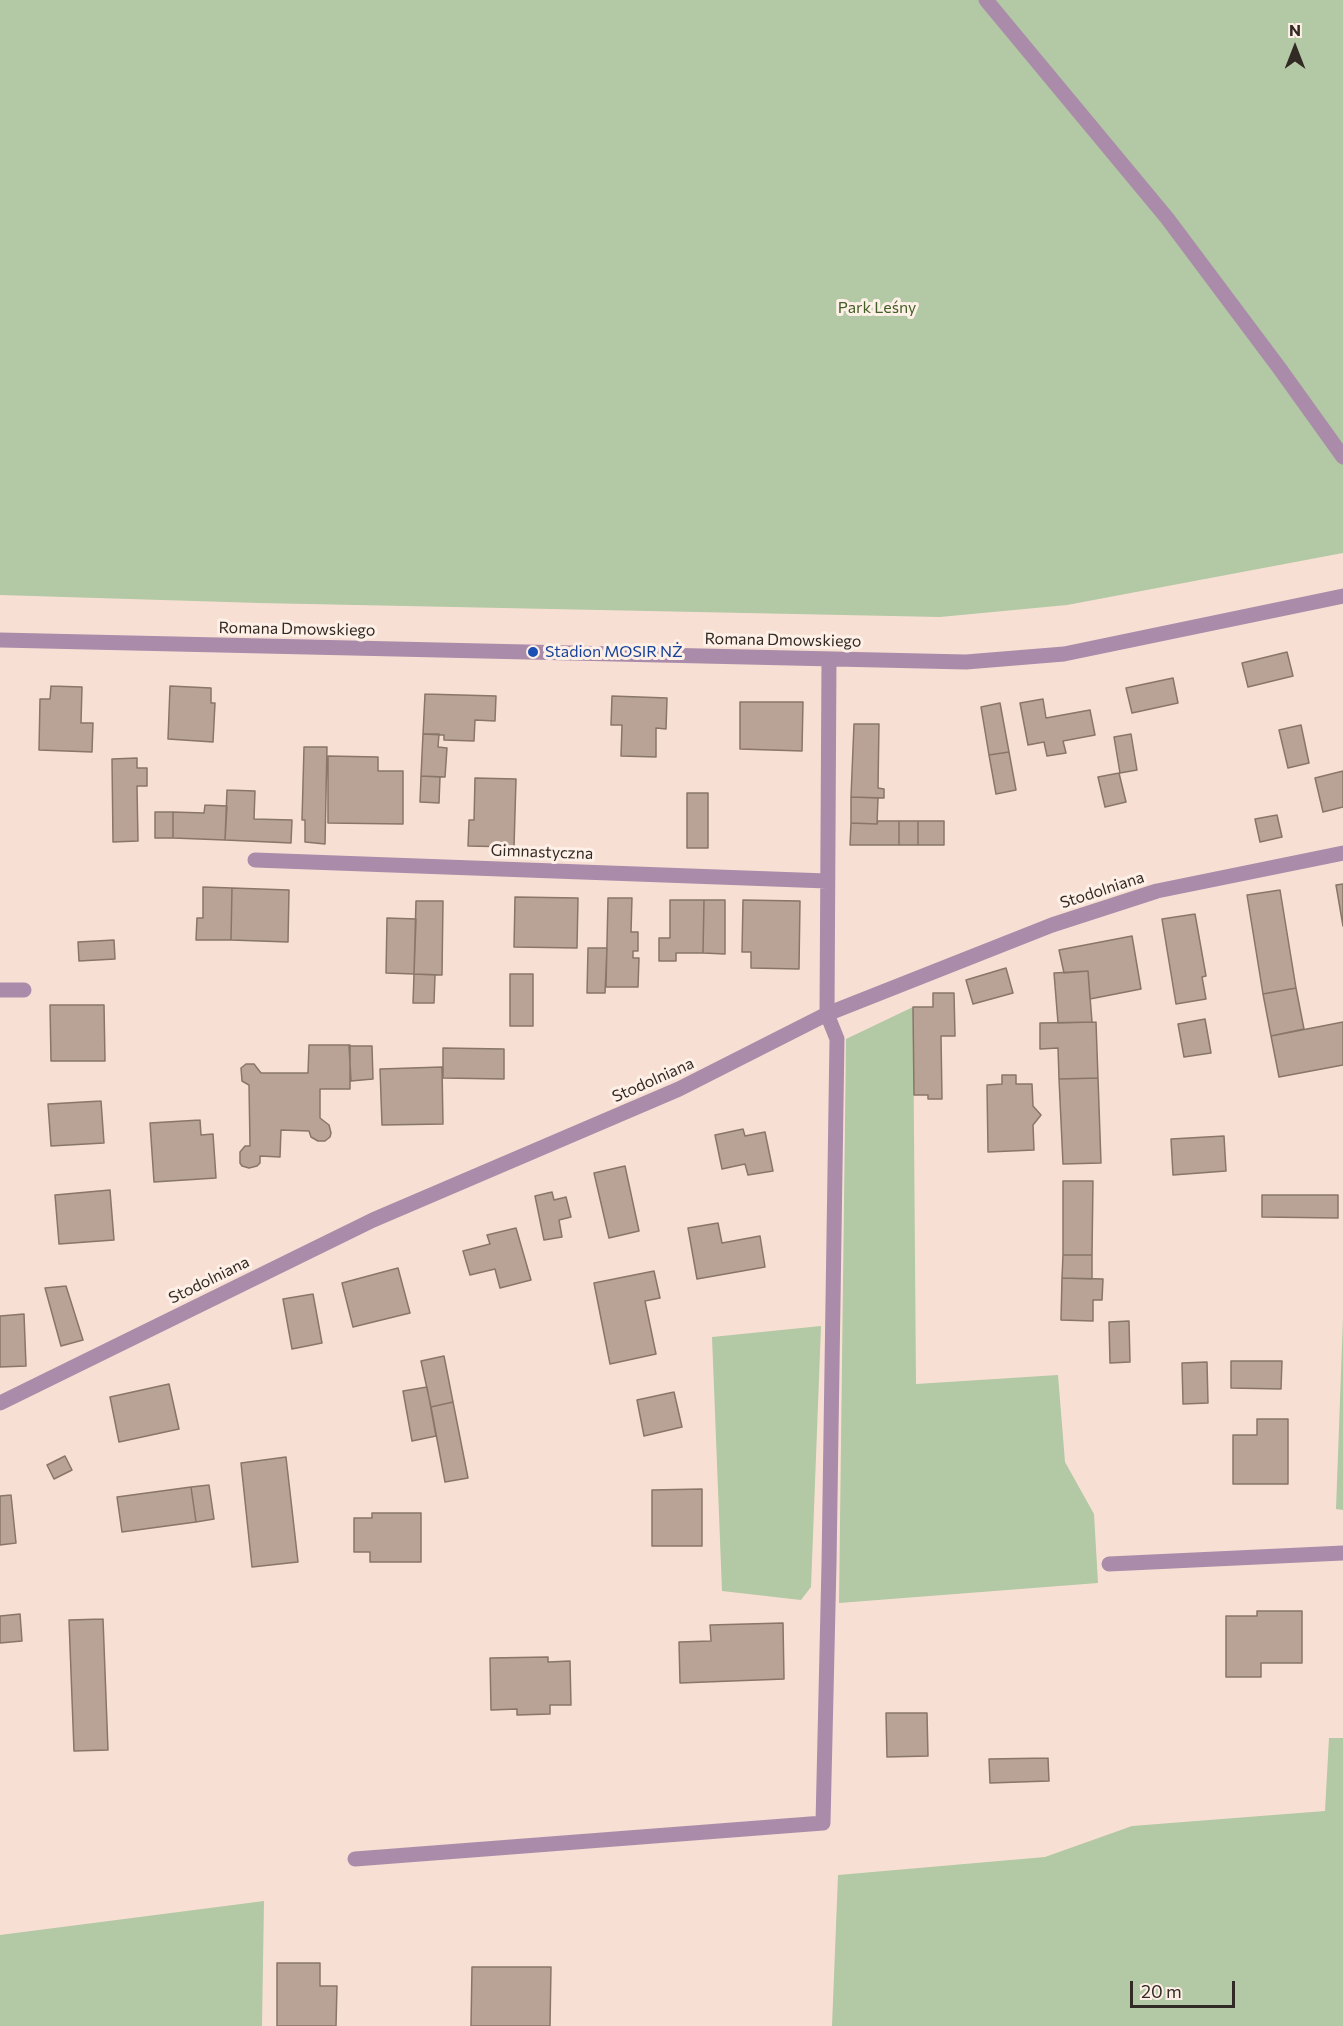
<!DOCTYPE html>
<html>
<head>
<meta charset="utf-8">
<style>
  body { margin:0 }
  #map { position:relative; width:1343px; height:2026px; overflow:hidden; background:#f7e0d3; font-family:Commissioner,sans-serif }
  canvas { display:block }
  .north { position:absolute; left:1265px; top:18px; width:60px; height:60px; -webkit-text-stroke:4px #fef0e7; paint-order:stroke; rotate:0deg; font-size:16px; font-weight:700; line-height:24px; text-align:center; color:#322a25 }
  .north::after { content:''; display:block; margin:auto; width:21px; height:27px; background:#322a25; clip-path:polygon(50% 0,100% 100%,50% 72%,0 100%) }
  .scale { position:absolute; left:1130px; top:1981px; width:105px; height:27px; box-sizing:border-box; border:3px solid #322a25; border-top:0; padding-left:8px; font-size:18px; line-height:21px; white-space:nowrap; color:#322a25; -webkit-text-stroke:4px #fef0e7; paint-order:stroke }
</style>
</head>
<body>
<div id="map">
<canvas width="1343" height="2026"></canvas>
<div class="north">N</div>
<div class="scale">20 m</div>
</div>
<script>
const ctx = document.querySelector('canvas').getContext('2d');
ctx.lineJoin = 'round';
function fill(path, color) { ctx.fillStyle = color; ctx.fill(path, 'evenodd'); }
const poly = rows => new Path2D(rows.map(r => 'M' + r).join(''));
function stroke(path, color, width, dash) { ctx.strokeStyle = color; ctx.lineWidth = width; ctx.lineCap = dash ? 'butt' : 'round'; ctx.setLineDash(dash || []); ctx.stroke(path); }
function write(font, color, halo, rows, align = 'center') {
  ctx.font = font + ' Commissioner,sans-serif'; ctx.lineWidth = 6; ctx.setLineDash([]); ctx.textBaseline = 'middle'; ctx.strokeStyle = halo; ctx.fillStyle = color; for (const [text, x, y, turn = 0] of rows) {
    ctx.save(); ctx.translate(x, y); ctx.rotate((+turn || 0) * Math.PI / 180); ctx.textAlign = isNaN(turn) ? turn : align; if (halo) ctx.strokeText(text, 0, 0); ctx.fillText(text, 0, 0); ctx.restore();
  }
}
const green = poly([
  [0,0,1343,0,1343,553,1067,605,940,617,259,603,0,595],
  [913,1007,916,1384,1058,1375,1065,1462,1094,1514,1098,1583,839,1603,846,1039],
  [1343,1318,1343,1510,1336,1509],
  [821,1326,811,1587,801,1600,722,1591,712,1337],
  [1329,1738,1343,1738,1343,2026,832,2026,838,1875,1045,1857,1132,1826,1325,1811],
  [264,1901,262,2026,0,2026,0,1935]
]);
const building = poly([
  [1287,652,1293,676,1248,687,1242,663,1287,652],
  [1173,678,1178,703,1132,713,1126,688,1173,678],
  [51,686,82,687,81,723,93,723,92,752,39,750,40,699,50,699,51,686],
  [170,686,211,688,211,703,215,703,213,742,168,739,170,686],
  [425,694,496,696,495,721,475,720,474,741,444,740,444,735,423,734,425,694],
  [612,696,667,698,666,729,656,728,656,757,621,756,622,725,611,725,612,696],
  [1043,699,1046,718,1090,710,1095,735,1063,741,1066,753,1047,756,1044,742,1028,745,1020,703,1043,699],
  [740,702,803,702,802,751,740,749,740,702],
  [1000,703,1009,752,989,755,981,707,1000,703],
  [854,724,879,724,878,788,884,789,884,798,851,797,854,724],
  [1301,725,1309,763,1288,768,1279,730,1301,725],
  [423,734,439,734,438,747,447,748,445,777,421,776,423,734],
  [1131,734,1137,770,1120,773,1114,737,1131,734],
  [304,747,327,747,325,844,305,842,305,820,302,820,304,747],
  [1009,752,1016,790,996,794,989,755,1009,752],
  [328,756,378,757,378,771,403,771,403,824,328,823,328,756],
  [137,758,137,768,147,768,147,786,137,786,138,841,113,842,112,759,137,758],
  [1343,771,1343,807,1323,812,1315,778,1343,771],
  [1119,773,1126,802,1105,807,1098,777,1119,773],
  [421,776,440,777,439,803,420,802,421,776],
  [475,778,516,779,514,847,468,846,469,820,474,820,475,778],
  [227,790,255,791,254,819,292,820,291,843,225,840,227,790],
  [687,793,708,793,708,848,687,848,687,793],
  [851,797,878,798,877,824,851,823,851,797],
  [205,805,227,806,225,840,173,838,173,812,204,813,205,805],
  [155,812,173,812,173,838,155,838,155,812],
  [1277,815,1282,837,1260,842,1255,819,1277,815],
  [878,821,899,821,899,845,850,845,851,823,877,824,878,821],
  [899,821,918,821,918,845,899,845,899,821],
  [918,821,944,821,944,845,918,845,918,821],
  [1343,884,1343,926,1336,885,1343,884],
  [203,887,232,888,231,940,196,940,197,918,203,918,203,887],
  [232,888,289,890,288,942,231,940,232,888],
  [1280,890,1296,988,1263,994,1247,895,1280,890],
  [515,897,578,898,577,948,514,947,515,897],
  [608,898,632,898,631,932,638,932,638,951,633,951,633,958,639,958,638,987,606,987,608,898],
  [670,900,704,900,703,953,676,953,676,961,659,961,659,938,670,938,670,900],
  [704,900,725,900,725,954,703,953,704,900],
  [743,900,800,901,799,969,751,968,751,952,742,952,743,900],
  [416,901,443,901,442,975,414,974,416,901],
  [1195,914,1206,976,1202,977,1206,999,1176,1004,1162,919,1195,914],
  [387,918,416,919,414,974,386,973,387,918],
  [1132,936,1141,989,1090,999,1088,971,1064,973,1059,950,1132,936],
  [114,940,115,959,79,961,78,942,114,940],
  [588,948,607,948,605,993,587,993,588,948],
  [1006,968,1013,993,973,1004,966,980,1006,968],
  [1088,971,1092,1022,1058,1023,1054,973,1088,971],
  [414,974,435,975,434,1003,413,1003,414,974],
  [510,974,533,974,533,1026,510,1026,510,974],
  [1296,988,1304,1029,1271,1036,1263,994,1296,988],
  [933,993,954,993,955,1036,941,1036,942,1099,928,1099,928,1095,914,1095,913,1007,933,1007,933,993],
  [50,1005,104,1005,105,1061,51,1061,50,1005],
  [1205,1019,1211,1053,1184,1057,1178,1024,1205,1019],
  [1096,1022,1098,1078,1059,1079,1058,1048,1040,1049,1040,1023,1096,1022],
  [1343,1022,1343,1065,1279,1077,1271,1036,1343,1022],
  [309,1045,350,1045,350,1089,320,1089,320,1118,329,1125,331,1133,330,1137,325,1141,318,1141,311,1137,309,1131,281,1130,280,1157,260,1156,260,1163,257,1166,249,1168,242,1166,240,1163,240,1152,245,1146,250,1146,249,1085,242,1081,241,1068,246,1064,254,1064,261,1073,308,1073,309,1045],
  [349,1046,372,1046,373,1079,351,1081,349,1046],
  [443,1048,504,1049,504,1079,443,1078,443,1048],
  [442,1067,443,1124,382,1125,380,1069,442,1067],
  [1002,1075,1016,1075,1016,1084,1032,1084,1033,1106,1041,1115,1033,1125,1034,1150,988,1152,987,1085,1002,1084,1002,1075],
  [1098,1078,1101,1163,1063,1164,1059,1079,1098,1078],
  [101,1101,104,1143,51,1146,48,1104,101,1101],
  [200,1120,201,1135,213,1134,216,1178,154,1182,150,1123,200,1120],
  [743,1129,745,1136,765,1132,773,1171,748,1175,745,1164,722,1169,715,1135,743,1129],
  [1224,1136,1226,1171,1173,1175,1171,1139,1224,1136],
  [625,1166,639,1231,609,1238,594,1173,625,1166],
  [1063,1181,1093,1181,1092,1255,1063,1255,1063,1181],
  [110,1190,114,1240,59,1244,55,1195,110,1190],
  [552,1192,554,1200,566,1197,571,1217,559,1220,562,1237,544,1240,535,1196,552,1192],
  [1262,1195,1338,1195,1338,1218,1262,1217,1262,1195],
  [718,1223,722,1243,760,1236,765,1267,697,1279,688,1228,718,1223],
  [516,1228,531,1280,500,1288,495,1269,470,1275,463,1251,490,1244,487,1235,516,1228],
  [1063,1255,1092,1255,1092,1279,1062,1278,1063,1255],
  [398,1268,410,1313,353,1327,342,1283,398,1268],
  [654,1271,660,1298,645,1301,656,1354,610,1364,594,1283,654,1271],
  [1062,1278,1103,1279,1102,1300,1093,1300,1093,1321,1061,1320,1062,1278],
  [66,1286,83,1340,61,1346,45,1288,66,1286],
  [313,1294,322,1343,292,1349,283,1299,313,1294],
  [24,1314,26,1366,0,1367,0,1316,24,1314],
  [1129,1321,1130,1362,1110,1363,1109,1322,1129,1321],
  [444,1356,453,1402,431,1407,421,1361,444,1356],
  [1231,1361,1282,1361,1281,1389,1231,1388,1231,1361],
  [1207,1362,1208,1403,1183,1404,1182,1363,1207,1362],
  [169,1384,179,1429,119,1442,110,1397,169,1384],
  [427,1387,436,1436,412,1441,403,1391,427,1387],
  [674,1392,682,1427,644,1436,637,1400,674,1392],
  [453,1402,468,1478,445,1482,431,1407,453,1402],
  [1257,1419,1288,1419,1288,1484,1233,1484,1233,1435,1257,1435,1257,1419],
  [65,1456,72,1470,54,1479,47,1465,65,1456],
  [286,1457,298,1562,252,1567,241,1463,286,1457],
  [209,1485,214,1519,196,1522,191,1487,209,1485],
  [191,1487,196,1522,122,1532,117,1497,191,1487],
  [702,1489,702,1546,652,1546,652,1490,702,1489],
  [11,1495,16,1543,0,1545,0,1496,11,1495],
  [372,1513,421,1513,421,1562,370,1562,370,1552,354,1552,354,1518,372,1518,372,1513],
  [1257,1611,1302,1611,1302,1663,1261,1663,1261,1677,1226,1677,1226,1616,1257,1616,1257,1611],
  [20,1614,22,1641,0,1643,0,1616,20,1614],
  [103,1619,108,1750,74,1751,69,1620,103,1619],
  [783,1623,784,1679,680,1683,679,1642,711,1641,710,1625,783,1623],
  [548,1657,548,1662,570,1661,571,1705,550,1705,550,1714,517,1715,517,1709,491,1710,490,1658,548,1657],
  [886,1713,927,1713,928,1756,887,1757,886,1713],
  [1048,1758,1049,1781,990,1783,989,1759,1048,1758],
  [277,1963,320,1963,320,1986,337,1986,336,2026,277,2026,277,1963],
  [472,1967,551,1967,550,2026,471,2026,472,1967]
]);
const minor = poly([
  [986,0,1167,218,1280,369,1343,457],
  [0,640,966,662,1064,654,1343,596],
  [255,860,827,881],
  [0,990,24,990],
  [0,1403,373,1220,679,1089,827,1014,1052,925,1157,891,1343,853],
  [1109,1564,1343,1553],
  [355,1859,823,1823,829,1564,837,1039,827,1014,829,659]
]);
const markers = [
  [533,652,6,"#1a4fb4"]
];
const parkNames = [
  ["Park Leśny",877,308]
];
const streetNames = [
  ["Romana Dmowskiego",297,629,1],
  ["Romana Dmowskiego",783,640,1],
  ["Gimnastyczna",542,852,2],
  ["Stodolniana",1102,890,-18],
  ["Stodolniana",653,1080,-24],
  ["Stodolniana",209,1280,-26]
];
const transitNames = [
  ["Stadion MOSIR NŻ",545,652]
];
fill(green, '#b3c8a4');
fill(building, '#b8a396');
stroke(building, '#897569', 1.5);
stroke(minor, '#aa8caa', 15);
for (const [x, y, r, color] of markers) { const dot = new Path2D(); dot.arc(x, y, r, 0, 2 * Math.PI); ctx.fillStyle = color; ctx.fill(dot); stroke(dot, '#fef0e7', 2); }
write('16px', '#415f26', '#fef0e7', parkNames);
write('16px', '#322a25', '#fef0e7', streetNames);
write('16px', '#164399', '#fef0e7', transitNames, 'left');
</script>
</body>
</html>
